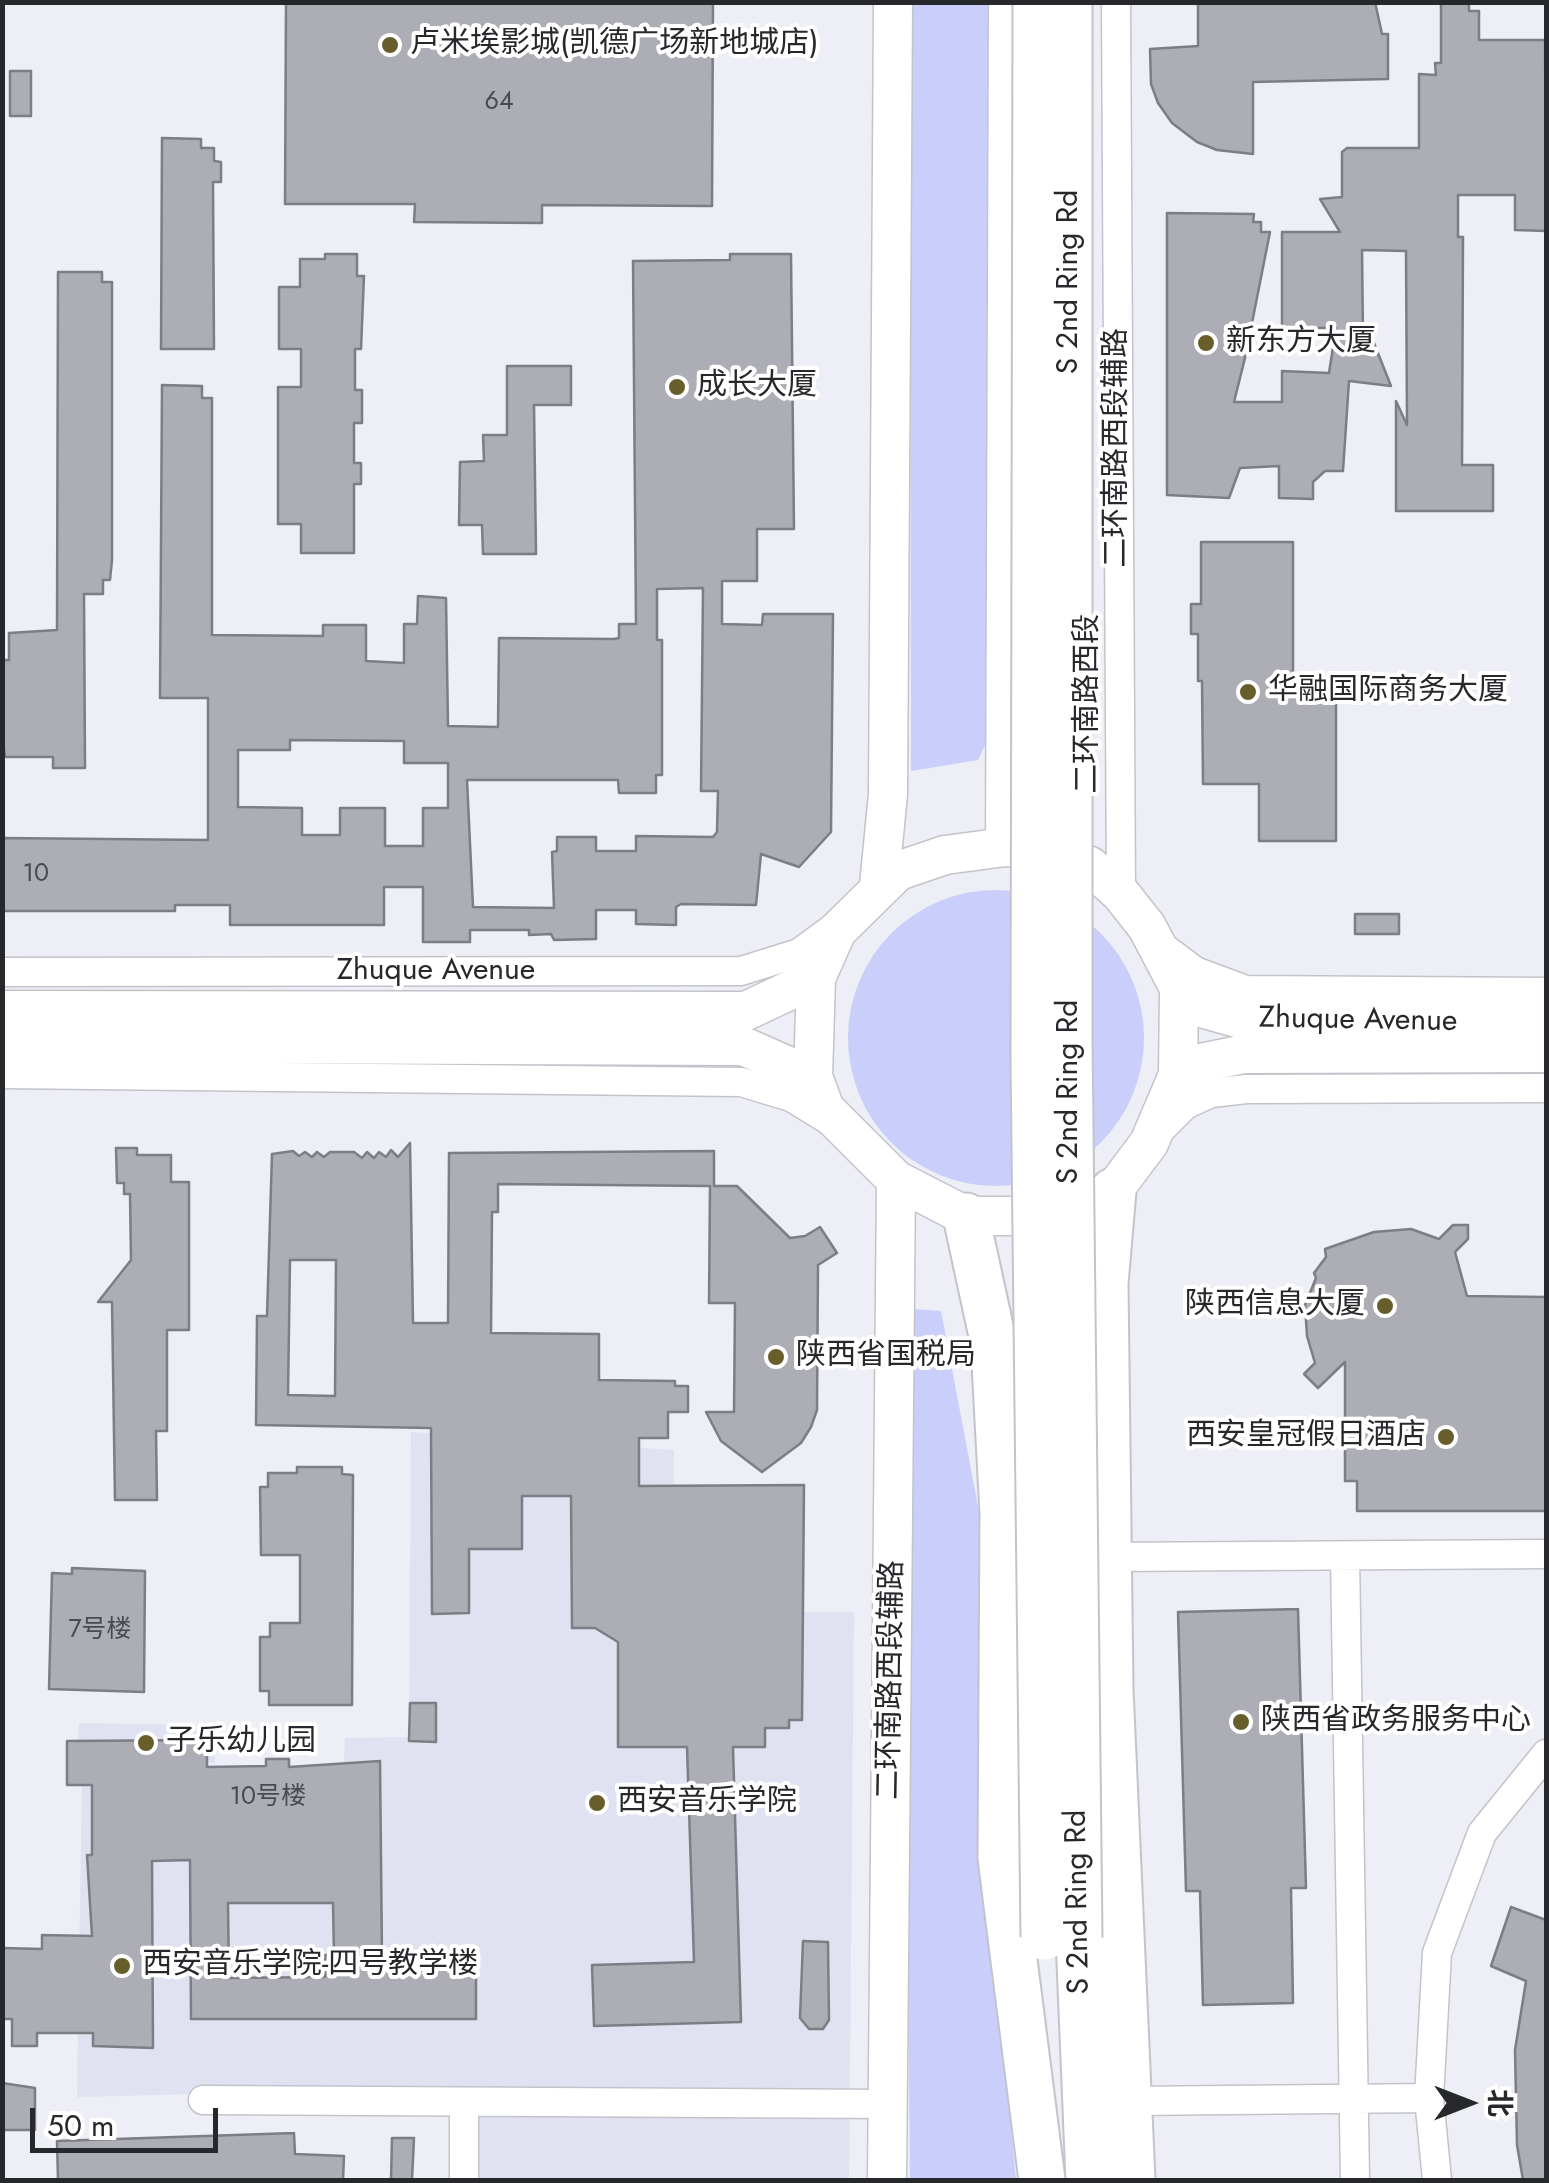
<!DOCTYPE html>
<html>
<head>
<meta charset="utf-8">
<style>
  body { margin:0 }
  #map { position:relative; width:1549px; height:2183px; overflow:hidden; background:#edeef6; font-family:Jost,"Noto Sans SC",sans-serif }
  canvas { display:block }
  .frame { position:absolute; inset:0; border:5px solid #27282b; pointer-events:none }
  .north { position:absolute; left:1419px; top:2053px; width:100px; height:100px; -webkit-text-stroke:8px #fff; paint-order:stroke; rotate:90deg; font-size:28px; font-weight:700; line-height:40px; text-align:center; color:#27282b }
  .north::after { content:''; display:block; margin:auto; width:35px; height:45px; background:#27282b; clip-path:polygon(50% 0,100% 100%,50% 72%,0 100%) }
  .scale { position:absolute; left:30px; top:2108px; width:188px; height:45px; box-sizing:border-box; border:5px solid #27282b; border-top:0; padding-left:12px; font-size:30px; line-height:35px; white-space:nowrap; color:#27282b; -webkit-text-stroke:8px #fff; paint-order:stroke }
</style>
</head>
<body>
<div id="map">
<canvas width="1549" height="2183"></canvas>
<div class="frame"></div>
<div class="north">北</div>
<div class="scale">50 m</div>
</div>
<script>
const ctx = document.querySelector('canvas').getContext('2d');
ctx.lineJoin = 'round';
function fill(path, color) { ctx.fillStyle = color; ctx.fill(path, 'evenodd'); }
const poly = rows => new Path2D(rows.map(r => 'M' + r).join(''));
function stroke(path, color, width, dash) { ctx.strokeStyle = color; ctx.lineWidth = width; ctx.lineCap = dash ? 'butt' : 'round'; ctx.setLineDash(dash || []); ctx.stroke(path); }
function write(font, color, halo, rows, align = 'center') {
  ctx.font = font + ' Jost,"Noto Sans SC",sans-serif'; ctx.lineWidth = 8; ctx.setLineDash([]); ctx.textBaseline = 'middle'; ctx.strokeStyle = halo; ctx.fillStyle = color; for (const [text, x, y, turn = 0] of rows) {
    ctx.save(); ctx.translate(x, y); ctx.rotate((+turn || 0) * Math.PI / 180); ctx.textAlign = isNaN(turn) ? turn : align; if (halo) ctx.strokeText(text, 0, 0); ctx.fillText(text, 0, 0); ctx.restore();
  }
}
const built = poly([
  [411,1432,674,1450,673,1611,854,1612,849,2180,478,2180,477,2087,77,2097,82,1772,341,1832,345,1738,409,1737],
  [79,1723,214,1725,215,1763,77,1761]
]);
const green = poly([
  [910,3,999,3,996,722,978,760,911,771],
  '848 1038a148 148 0 1 1 296 0a148 148 0 1 1-296 0Z',
  [913,1309,941,1311,980,1517,982,1818,1016,2180,910,2180,907,1837]
]);
const building = poly([
  [286,2,713,2,712,206,542,205,542,223,414,222,415,204,285,204,286,2],
  [1198,2,1375,2,1382,34,1388,34,1388,79,1253,82,1253,154,1217,150,1197,142,1172,123,1158,103,1151,84,1150,49,1198,46,1198,2],
  [1441,2,1464,2,1469,4,1469,11,1479,11,1479,40,1545,40,1546,231,1515,230,1515,195,1458,195,1458,237,1463,237,1462,465,1493,465,1493,511,1396,511,1396,401,1407,425,1406,251,1362,250,1363,337,1372,338,1391,386,1349,381,1343,471,1325,471,1313,482,1313,499,1279,498,1279,466,1240,468,1229,498,1167,495,1167,213,1254,214,1253,222,1261,222,1261,232,1270,232,1251,328,1245,328,1245,358,1234,402,1282,402,1282,371,1329,373,1336,328,1282,328,1282,232,1340,232,1320,199,1342,197,1342,152,1347,148,1419,148,1419,74,1436,75,1435,63,1441,63,1441,2],
  [10,71,31,71,31,116,10,116,10,71],
  [162,138,201,139,201,148,214,148,214,161,221,162,221,182,213,182,214,349,161,349,162,138],
  [325,254,357,254,357,276,364,276,361,349,355,349,355,390,362,390,362,423,354,423,354,463,361,463,361,484,354,484,354,553,301,553,301,524,278,524,278,387,301,387,301,349,279,349,279,287,300,287,300,259,325,259,325,254],
  [730,254,791,254,794,529,757,529,757,581,722,581,722,624,762,625,763,614,833,614,831,832,799,867,761,854,756,905,681,904,676,907,676,925,636,924,636,910,596,910,596,939,554,940,551,934,529,935,529,930,470,930,470,942,423,942,423,887,384,887,384,925,230,925,230,905,175,905,175,911,2,911,2,838,208,840,208,698,160,698,162,385,202,386,202,398,212,398,212,635,323,636,323,625,366,625,366,661,404,663,404,624,417,624,418,596,446,598,448,726,498,727,499,638,614,639,619,638,619,624,636,624,633,261,730,260,730,254],
  [703,588,701,791,718,791,717,832,713,837,636,836,636,851,596,851,596,837,557,837,557,851,552,852,554,908,473,907,467,780,618,780,619,793,656,793,656,775,662,775,662,640,657,640,657,589,703,588],
  [290,740,404,741,404,763,448,763,448,808,423,808,423,846,385,846,385,808,340,808,340,835,302,835,302,808,238,807,238,750,290,750,290,740],
  [58,272,102,272,102,282,112,282,112,560,110,580,103,580,103,594,84,594,85,768,53,768,53,757,5,757,2,734,2,660,9,660,9,633,57,630,58,272],
  [507,366,571,366,571,405,534,405,536,554,483,554,482,525,459,525,460,462,484,461,483,435,507,435,507,366],
  [1201,542,1293,542,1293,692,1336,692,1336,841,1259,841,1259,784,1203,784,1202,681,1198,681,1198,634,1191,634,1191,604,1201,604,1201,542],
  [1355,914,1399,914,1399,934,1355,934,1355,914],
  [410,1143,413,1323,448,1323,449,1153,714,1151,714,1186,737,1186,790,1238,805,1236,820,1227,837,1253,818,1265,817,1410,811,1427,801,1443,762,1472,721,1441,706,1412,734,1412,735,1303,709,1303,710,1186,498,1184,498,1212,492,1212,491,1333,599,1334,599,1380,675,1381,675,1386,688,1386,688,1412,668,1412,668,1438,639,1438,639,1486,804,1485,802,1720,789,1720,789,1728,765,1728,765,1747,733,1747,741,2022,594,2026,592,1965,694,1962,687,1747,618,1747,618,1642,595,1628,572,1628,571,1496,522,1496,522,1549,469,1549,469,1613,432,1614,431,1428,256,1425,257,1316,267,1316,272,1154,293,1151,299,1156,305,1152,312,1157,317,1152,324,1157,330,1152,354,1152,362,1158,367,1152,374,1158,379,1152,386,1157,391,1150,398,1157,410,1143],
  [290,1260,336,1260,335,1396,288,1395,290,1260],
  [116,1148,137,1148,137,1155,171,1155,171,1182,189,1182,189,1330,167,1330,167,1431,156,1431,157,1500,115,1500,112,1302,98,1302,131,1260,130,1194,124,1194,124,1183,117,1183,116,1148],
  [1453,1225,1468,1225,1468,1239,1455,1252,1467,1296,1546,1297,1546,1511,1357,1511,1357,1481,1345,1481,1345,1362,1318,1388,1304,1374,1315,1363,1307,1336,1305,1305,1316,1278,1314,1273,1326,1257,1325,1249,1374,1232,1411,1229,1439,1239,1453,1225],
  [297,1467,342,1467,342,1474,353,1475,352,1705,269,1705,269,1691,260,1691,260,1637,270,1637,270,1623,300,1623,300,1555,261,1555,260,1487,268,1487,268,1473,297,1473,297,1467],
  [72,1568,145,1571,144,1692,49,1689,52,1573,72,1574,72,1568],
  [1298,1609,1306,1888,1291,1888,1293,2003,1203,2005,1200,1891,1186,1891,1178,1612,1298,1609],
  [410,1703,436,1703,436,1742,409,1741,410,1703],
  [207,1740,207,1767,266,1766,266,1759,289,1759,289,1767,380,1761,382,1957,476,1956,476,2019,191,2019,190,1860,152,1861,153,2048,93,2046,93,2033,37,2033,37,2046,12,2046,12,2019,2,2019,2,1948,42,1949,42,1935,92,1936,87,1855,92,1855,92,1785,67,1785,67,1741,207,1740],
  [228,1903,333,1903,334,1955,325,1955,325,1977,229,1978,228,1903],
  [1511,1907,1546,1920,1546,2180,1523,2180,1517,2145,1515,2050,1526,1981,1491,1966,1511,1907],
  [803,1941,828,1942,829,2020,823,2029,809,2029,800,2018,803,1941],
  [2,2083,35,2088,35,2130,2,2130,2,2083],
  [294,2133,295,2154,344,2156,343,2180,58,2180,57,2141,294,2133],
  [392,2138,414,2138,412,2180,391,2180,392,2138]
]);
const minor = poly([
  [1116,2,1121,894],
  [1160,945,1195,971,1246,990,1546,992],
  [2,972,741,971,799,953,840,923],
  [2,1074,741,1082,791,1097,832,1122],
  [1160,1130,1185,1105,1211,1093,1246,1089,1546,1088],
  [1345,1556,1355,2180],
  [1109,1557,1546,1554],
  [203,2100,888,2104],
  [1130,2101,1429,2098],
  [464,2180,464,2102],
  [1437,2180,1429,2098,1437,1953,1482,1833,1546,1754]
]);
const secondary = poly([
  [1005,847,1054,850,1090,866,1121,894,1147,927,1179,988,1178,1075,1149,1143,1113,1191,1056,1216,966,1216,896,1180,825,1109,813,1077,816,978,837,931,898,871,945,855,1005,847],
  [1005,847,1008,2],
  [879,886,888,794,893,2],
  [1179,988,1201,1008,1244,1020,1546,1023],
  [2,1010,746,1011,816,978],
  [2,1043,743,1046,813,1077],
  [1178,1075,1200,1063,1244,1054,1546,1053],
  [887,2180,896,1180]
]);
const trunk = poly([
  [1113,1191,1105,1283,1110,1689,1132,2180],
  [966,1216,994,1345,1003,1514,1001,1858,1042,2180],
  [1079,1938,1089,2180]
]);
const trunkBridge = poly([
  [1036,2,1034,1057,1044,1937],
  [1069,2,1069,1038,1079,1938]
]);
const markers = [
  [390,45,10,"#675e2b"],
  [1206,343,10,"#675e2b"],
  [677,387,10,"#675e2b"],
  [1248,692,10,"#675e2b"],
  [1385,1306,10,"#675e2b"],
  [776,1357,10,"#675e2b"],
  [1446,1437,10,"#675e2b"],
  [1241,1722,10,"#675e2b"],
  [146,1743,10,"#675e2b"],
  [597,1803,10,"#675e2b"],
  [122,1966,10,"#675e2b"]
];
const numberNames = [
  ["64",499,103],
  ["10",36,875],
  ["7号楼",100,1631],
  ["10号楼",268,1798]
];
const poiNames = [
  ["卢米埃影城(凯德广场新地城店)",410,45],
  ["新东方大厦",1226,343],
  ["成长大厦",697,387],
  ["华融国际商务大厦",1268,692],
  ["陕西信息大厦",1365,1306,"right"],
  ["陕西省国税局",796,1357],
  ["西安皇冠假日酒店",1426,1437,"right"],
  ["陕西省政务服务中心",1261,1722],
  ["子乐幼儿园",166,1743],
  ["西安音乐学院",617,1803],
  ["西安音乐学院-四号教学楼",142,1966]
];
const streetNames = [
  ["S 2nd Ring Rd",1070,282,-90],
  ["二环南路西段辅路",1118,448,-90],
  ["二环南路西段",1089,704,-90],
  ["Zhuque Avenue",436,972],
  ["Zhuque Avenue",1358,1021,1],
  ["S 2nd Ring Rd",1070,1092,-90],
  ["二环南路西段辅路",892,1680,-89],
  ["S 2nd Ring Rd",1079,1902,-91]
];
fill(built, '#e0e2f1');
fill(green, '#c9cefa');
fill(building, '#adaeb5');
stroke(building, '#7d7e85', 2.5);
stroke(minor, '#c3c4cb', 31);
stroke(secondary, '#c3c4cb', 41);
stroke(trunk, '#c3c4cb', 49);
stroke(minor, '#fff', 28);
stroke(secondary, '#fff', 38);
stroke(trunk, '#fff', 45);
stroke(trunkBridge, '#c3c4cb', 49, []);
stroke(trunkBridge, '#fff', 45);
for (const [x, y, r, color] of markers) { const dot = new Path2D(); dot.arc(x, y, r, 0, 2 * Math.PI); ctx.fillStyle = color; ctx.fill(dot); stroke(dot, '#fff', 4); }
write('25px', '#484a4e', null, numberNames);
write('30px', '#27282b', '#fff', poiNames, 'left');
write('30px', '#27282b', '#fff', streetNames);
</script>
</body>
</html>
